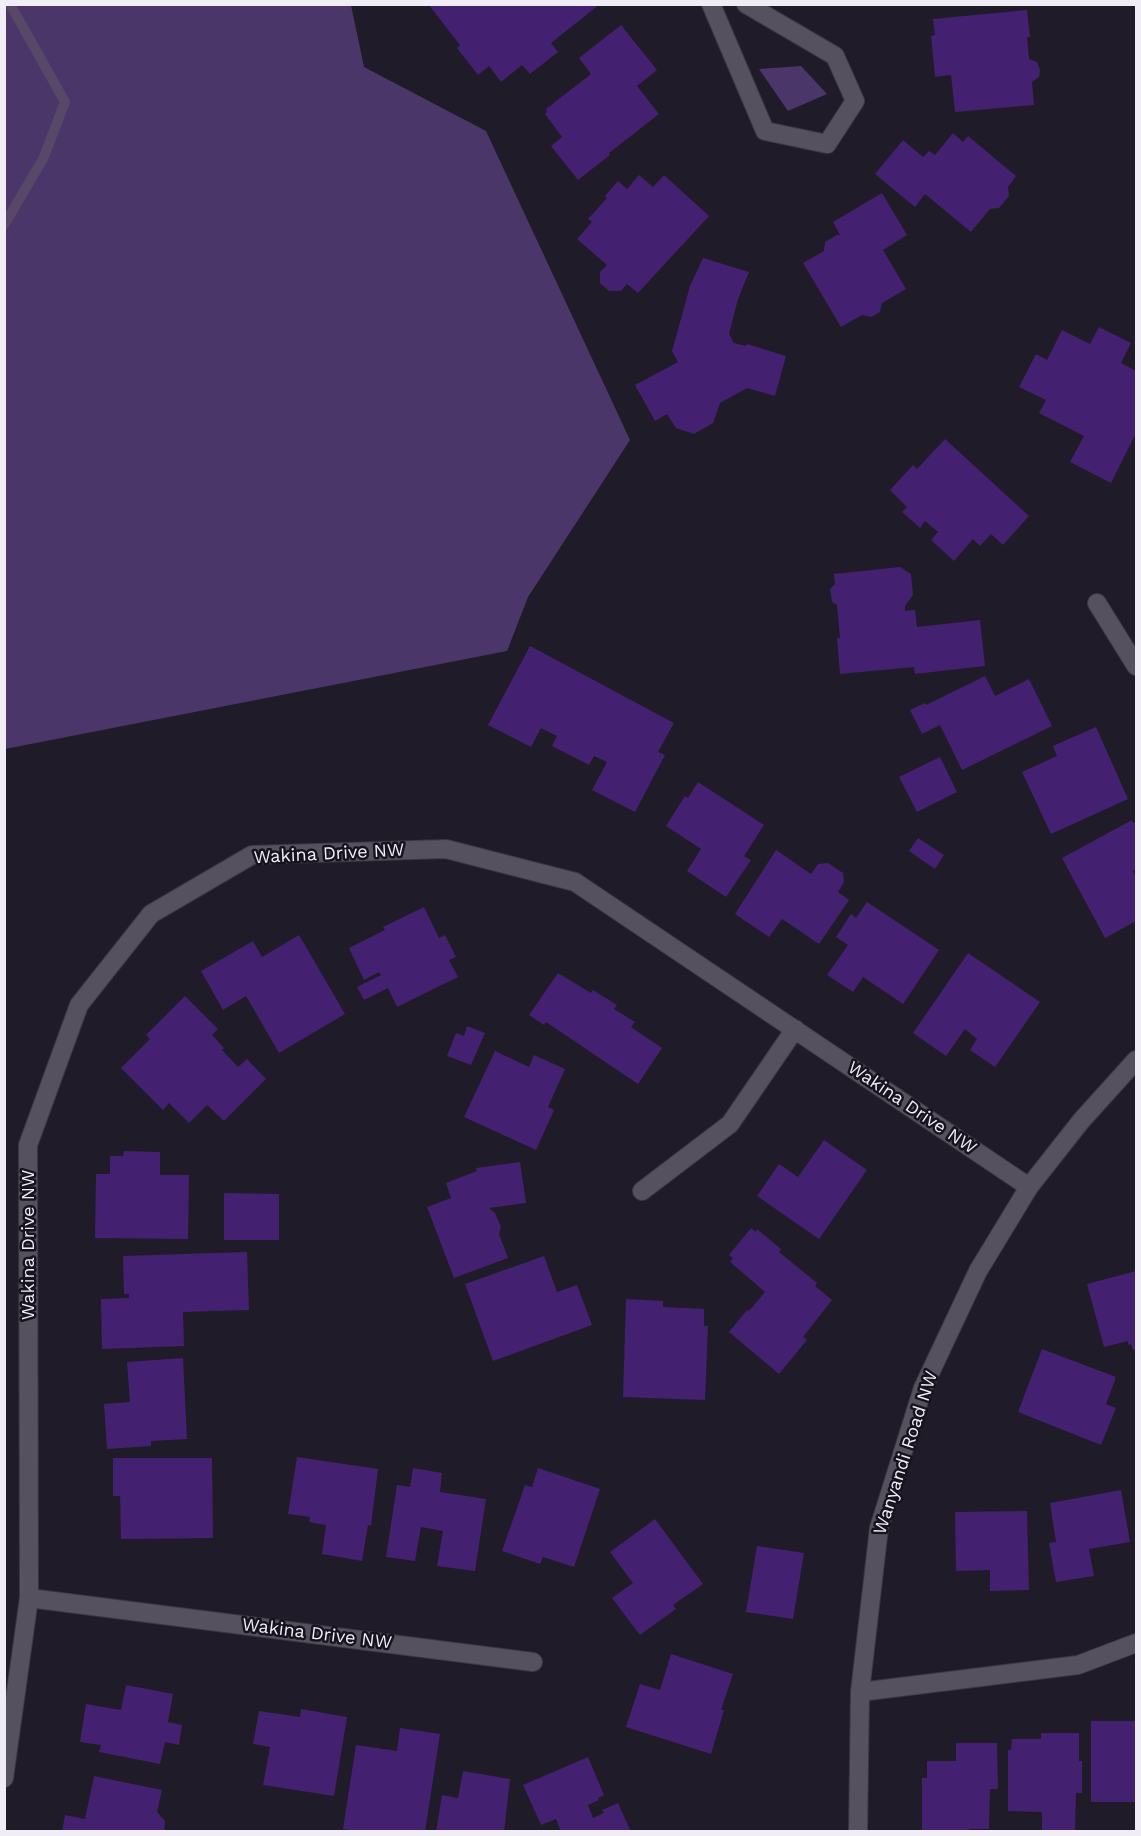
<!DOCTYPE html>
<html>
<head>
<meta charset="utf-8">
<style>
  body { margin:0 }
  #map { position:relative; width:1141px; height:1836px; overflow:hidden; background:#1f1b28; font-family:"Work Sans",sans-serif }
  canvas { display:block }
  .frame { position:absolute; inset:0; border:6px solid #f0edf6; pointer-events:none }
</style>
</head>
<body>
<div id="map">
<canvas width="1141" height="1836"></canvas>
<div class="frame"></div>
</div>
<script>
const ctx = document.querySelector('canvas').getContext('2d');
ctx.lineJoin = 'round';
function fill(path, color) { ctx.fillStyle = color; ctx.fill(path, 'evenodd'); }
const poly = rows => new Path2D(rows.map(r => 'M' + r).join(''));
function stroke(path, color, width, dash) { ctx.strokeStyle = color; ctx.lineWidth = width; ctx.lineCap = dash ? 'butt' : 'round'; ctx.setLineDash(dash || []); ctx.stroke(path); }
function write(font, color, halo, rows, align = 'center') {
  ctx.font = font + ' "Work Sans",sans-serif'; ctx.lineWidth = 5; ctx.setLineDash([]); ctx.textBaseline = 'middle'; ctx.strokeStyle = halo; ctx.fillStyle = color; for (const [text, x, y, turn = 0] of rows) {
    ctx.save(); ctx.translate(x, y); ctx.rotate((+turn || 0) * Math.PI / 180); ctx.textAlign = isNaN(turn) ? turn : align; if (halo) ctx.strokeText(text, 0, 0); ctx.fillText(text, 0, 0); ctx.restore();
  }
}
const green = poly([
  [5,4,351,5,364,67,486,131,630,440,528,597,507,651,5,749],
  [801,66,827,94,788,111,759,69]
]);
const stream = poly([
  [4,225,43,159,65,102,10,4]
]);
const building = poly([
  [428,4,600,4,551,43,558,52,530,74,522,65,501,82,489,66,478,75,457,48,460,45],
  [1027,10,1030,37,1027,37,1029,59,1037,62,1040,70,1039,77,1032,82,1034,105,955,112,951,75,935,77,931,36,935,35,933,19],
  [621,25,657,70,637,86,659,114,609,153,610,155,578,180,551,146,562,137,545,114,547,112,546,109,591,74,579,58],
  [953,133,963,142,968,136,1016,176,1008,187,1009,196,999,208,990,209,971,232,925,194,915,207,875,174,903,140,923,157,929,151,935,155],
  [639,175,653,187,664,175,709,216,638,293,627,284,621,291,609,291,600,283,600,272,607,265,577,239,592,222,588,219,607,198,605,196,618,181,627,189],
  [882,193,907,235,883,250,906,289,882,303,880,312,871,317,862,315,841,327,803,263,824,251,825,242,837,235,840,235,833,222],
  [703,258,749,272,738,299,729,334,734,343,746,346,747,344,786,356,775,396,747,388,720,403,713,423,694,434,676,428,667,414,655,421,635,385,678,362,672,351,690,286],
  [1099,327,1131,343,1121,363,1136,371,1136,433,1111,483,1070,462,1084,436,1039,413,1046,400,1019,387,1036,354,1047,360,1062,330,1090,344],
  [945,439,1029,516,1003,545,991,534,980,546,973,539,954,561,931,540,938,532,925,521,920,528,902,512,907,507,890,490,913,465,917,469],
  [900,567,911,574,913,595,905,606,905,611,915,610,917,627,980,620,985,666,915,674,914,667,840,674,837,638,840,638,837,605,832,602,830,589,835,584,834,574],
  [530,646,674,723,658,752,665,755,635,812,592,790,607,762,594,756,589,765,552,746,557,736,541,728,531,747,488,725],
  [985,676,995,696,1029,679,1052,726,962,770,940,725,922,734,910,710,925,703,926,705],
  [1096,727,1128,799,1051,834,1022,772,1057,756,1053,746],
  [940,757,957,792,917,812,899,777],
  [698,782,764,825,744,856,751,860,726,897,687,871,701,849,666,826,685,796,688,798],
  [1132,820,1133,823,1136,822,1136,869,1133,871,1136,877,1136,921,1105,938,1062,858],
  [918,838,944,855,935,869,909,851],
  [776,850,811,874,818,864,828,863,843,873,844,882,838,892,849,900,819,944,782,919,769,937,735,914],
  [867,902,939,950,903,1004,863,977,853,992,827,975,848,945,836,937,851,914,856,918],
  [424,907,439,938,445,935,456,957,449,960,458,977,397,1007,388,988,364,1000,357,987,381,975,379,972,364,980,349,948,385,930,383,927],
  [299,935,345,1014,279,1053,246,996,223,1010,201,971,253,941,262,957],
  [968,953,1040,1002,995,1067,970,1050,977,1039,965,1029,946,1056,913,1033],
  [558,973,591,993,593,990,617,1005,614,1009,635,1022,631,1027,662,1048,638,1084,546,1022,544,1025,529,1015],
  [185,996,218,1029,212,1035,224,1048,222,1050,238,1067,247,1059,266,1079,224,1121,207,1105,189,1123,169,1103,163,1110,121,1068,150,1039,146,1035],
  [467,1026,485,1033,471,1065,447,1056,456,1033,464,1036],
  [495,1051,529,1067,534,1055,565,1069,548,1107,554,1110,536,1150,464,1117],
  [824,1140,867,1170,819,1239,757,1196,779,1164,798,1177],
  [124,1151,160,1152,160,1175,189,1175,188,1239,95,1238,96,1174,110,1174,110,1156,123,1156],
  [520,1162,526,1203,489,1208,495,1213,501,1227,499,1234,508,1258,454,1278,427,1207,451,1198,446,1183,477,1171,476,1168],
  [224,1193,279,1194,279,1240,224,1240],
  [751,1228,756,1232,757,1229,781,1249,779,1252,817,1283,815,1286,832,1300,803,1337,807,1340,779,1374,729,1332,747,1310,749,1311,765,1292,730,1262,733,1258,729,1255],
  [247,1252,249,1310,183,1312,184,1346,102,1349,101,1299,129,1298,129,1294,124,1294,123,1256],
  [544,1256,557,1292,577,1285,592,1325,493,1361,465,1284],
  [1136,1271,1136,1349,1133,1350,1131,1344,1128,1345,1128,1341,1104,1347,1087,1284],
  [626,1299,663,1301,663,1307,704,1309,704,1326,708,1326,705,1400,623,1397],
  [1042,1349,1116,1377,1106,1404,1116,1408,1101,1445,1018,1412],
  [183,1358,187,1439,151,1441,151,1446,107,1449,104,1404,130,1402,127,1362],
  [297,1457,378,1469,371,1526,368,1525,362,1561,322,1554,326,1525,309,1522,310,1517,288,1514],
  [113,1458,212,1458,213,1538,121,1539,120,1496,113,1496],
  [413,1468,442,1473,440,1492,486,1499,475,1571,437,1566,443,1531,421,1527,415,1561,386,1557,397,1485,410,1487],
  [538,1468,600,1489,574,1567,543,1557,540,1564,502,1551,525,1485,532,1487],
  [1121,1490,1130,1542,1089,1549,1094,1576,1056,1582,1049,1543,1056,1542,1050,1503],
  [1027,1511,1029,1590,990,1591,990,1570,956,1571,955,1512],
  [655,1519,703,1584,673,1605,676,1609,640,1635,612,1598,633,1583,610,1552],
  [757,1546,804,1553,793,1619,746,1612],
  [671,1654,733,1674,721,1710,724,1710,711,1754,626,1727,640,1684,660,1690],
  [126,1685,173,1694,168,1722,182,1725,179,1745,165,1742,160,1764,99,1752,101,1745,80,1742,86,1704,121,1710],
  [301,1709,347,1717,334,1796,263,1785,270,1747,253,1744,259,1711,300,1717],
  [1091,1721,1136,1721,1136,1802,1091,1802],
  [400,1728,440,1734,425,1832,360,1832,343,1829,356,1745,397,1751],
  [1041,1733,1079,1733,1079,1761,1082,1761,1082,1793,1076,1793,1075,1832,1042,1832,1042,1812,1008,1811,1008,1750,1011,1750,1012,1739,1041,1739],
  [956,1743,997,1743,998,1789,990,1789,989,1829,969,1829,968,1832,922,1830,922,1778,927,1778,927,1761,956,1761],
  [588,1757,604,1795,598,1798,599,1800,588,1805,593,1818,604,1813,602,1810,618,1803,631,1832,561,1832,556,1819,541,1825,523,1785],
  [463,1771,510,1779,504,1832,436,1832,442,1795,458,1798],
  [94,1776,162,1790,157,1812,165,1821,164,1832,62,1832,65,1815,85,1819]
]);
const minor = poly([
  [711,4,765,131,827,144,855,101,835,56,746,4],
  [1097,603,1136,666],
  [642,1191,730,1124,795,1029],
  [29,1598,533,1662],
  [860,1692,1078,1665,1136,1643],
  [4,1778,29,1598,28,1145,79,1005,151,914,252,855,446,849,575,882,1029,1187]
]);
const tertiary = poly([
  [858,1832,860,1692,879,1528,923,1388,978,1271,1029,1187,1081,1121,1136,1060]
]);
const streetNames = [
  ["Wakina Drive NW",329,854,-3],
  ["Wakina Drive NW",912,1108,34],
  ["Wakina Drive NW",29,1245,-90],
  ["Wanyandi Road NW",906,1453,-72],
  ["Wakina Drive NW",317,1634,7]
];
fill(green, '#4a3668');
stroke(stream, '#574867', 10);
fill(building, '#442170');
stroke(minor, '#3c3943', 20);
stroke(tertiary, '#3c3943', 20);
stroke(minor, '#55515f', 18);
stroke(tertiary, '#55515f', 18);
write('18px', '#f0edf6', '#16121e', streetNames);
</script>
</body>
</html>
